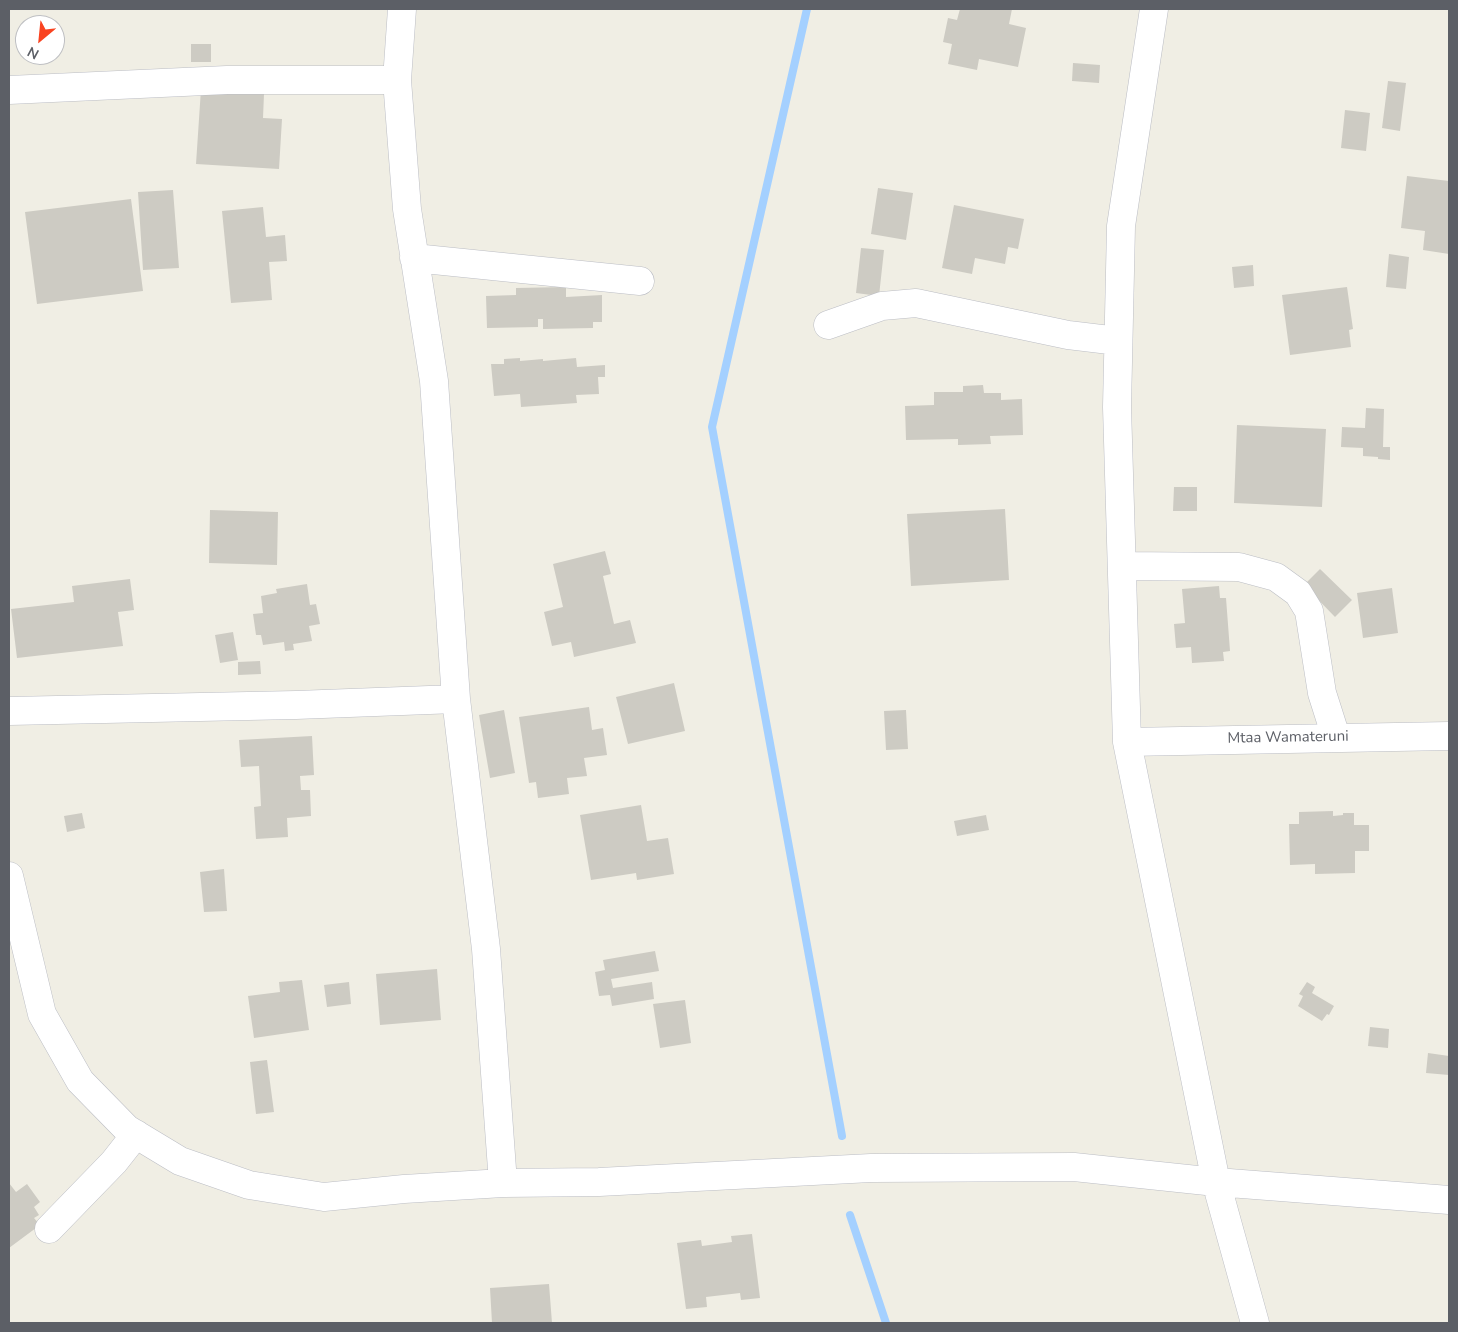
<!DOCTYPE html>
<html>
<head>
<meta charset="utf-8">
<style>
  body { margin:0 }
  #map { position:relative; width:1458px; height:1332px; overflow:hidden; background:#f0eee4; font-family:"Nunito Sans",sans-serif }
  canvas { display:block }
  .frame { position:absolute; inset:0; border:10px solid #5c5f66; pointer-events:none }
  .north { position:absolute; left:15px; top:15px; width:50px; height:50px; box-sizing:border-box; background:#fff; border:1px solid #bebfc2; border-radius:50%; rotate:208deg; font-size:14px; font-weight:700; line-height:20px; text-align:center; color:#5c5f66 }
  .north::after { content:''; display:block; margin:auto; width:18px; height:22px; background:#f94320; clip-path:polygon(50% 0,100% 100%,50% 72%,0 100%) }
</style>
</head>
<body>
<div id="map">
<canvas width="1458" height="1332"></canvas>
<div class="frame"></div>
<div class="north">N</div>
</div>
<script>
const ctx = document.querySelector('canvas').getContext('2d');
ctx.lineJoin = 'round';
const poly = rows => new Path2D(rows.map(r => 'M' + r).join(''));
function stroke(path, color, width, dash) { ctx.strokeStyle = color; ctx.lineWidth = width; ctx.lineCap = dash ? 'butt' : 'round'; ctx.setLineDash(dash || []); ctx.stroke(path); }
function fill(path, color) { ctx.fillStyle = color; ctx.fill(path, 'evenodd'); }
function write(font, color, halo, rows, align = 'center') {
  ctx.font = font + ' "Nunito Sans",sans-serif'; ctx.lineWidth = 4; ctx.setLineDash([]); ctx.textBaseline = 'middle'; ctx.strokeStyle = halo; ctx.fillStyle = color; for (const [text, x, y, turn = 0] of rows) {
    ctx.save(); ctx.translate(x, y); ctx.rotate((+turn || 0) * Math.PI / 180); ctx.textAlign = isNaN(turn) ? turn : align; if (halo) ctx.strokeText(text, 0, 0); ctx.fillText(text, 0, 0); ctx.restore();
  }
}
const stream = poly([
  [807,9,712,427,842,1136],
  [850,1215,886,1323]
]);
const building = poly([
  [960,9,1012,9,1009,24,1026,28,1018,67,979,59,977,70,948,64,952,44,943,42,948,18,957,20],
  [191,44,211,44,211,62,191,62],
  [1073,63,1100,65,1099,83,1072,81],
  [1388,81,1406,83,1400,131,1382,128],
  [201,89,264,94,263,118,282,119,279,169,196,164],
  [1345,110,1370,113,1366,151,1341,148],
  [1407,176,1449,181,1449,254,1423,250,1425,231,1401,228],
  [878,188,913,193,906,240,871,234],
  [173,190,179,268,143,270,138,192],
  [131,199,143,291,37,304,25,212],
  [954,205,1024,219,1018,249,1008,247,1005,264,975,258,972,274,942,268],
  [263,207,266,237,285,235,287,261,269,262,272,300,231,303,222,211],
  [861,248,884,250,879,296,856,293],
  [1389,254,1409,257,1406,289,1386,287],
  [1253,265,1254,286,1234,288,1232,267],
  [566,287,566,297,602,295,602,322,593,322,593,328,543,329,543,319,538,319,538,327,487,328,486,296,516,295,516,288],
  [1347,287,1353,329,1349,330,1351,347,1290,355,1282,295],
  [520,358,520,361,543,359,543,361,576,358,577,367,605,365,605,377,598,377,599,394,576,395,577,403,521,407,520,394,494,396,491,364,504,364,504,359],
  [983,385,984,393,1001,393,1001,400,1022,399,1023,435,990,436,991,444,958,445,958,439,906,440,905,406,934,405,934,392,963,392,963,386],
  [1366,408,1384,409,1383,447,1390,447,1390,460,1378,459,1378,457,1363,456,1363,448,1341,447,1342,427,1365,428],
  [1237,425,1326,429,1322,507,1234,503],
  [1174,487,1197,487,1197,511,1173,511],
  [1005,509,1009,580,911,586,907,514],
  [210,510,278,512,277,565,209,563],
  [605,551,611,574,603,576,614,624,630,620,636,643,574,657,571,642,552,646,544,612,563,607,553,564],
  [1320,569,1352,600,1335,617,1304,585],
  [130,579,134,610,118,612,123,646,17,658,11,609,74,602,72,586],
  [307,584,310,605,316,604,320,624,309,626,312,641,293,644,294,650,285,651,284,642,263,645,261,635,256,635,253,614,263,613,261,596,277,593,276,589],
  [1219,586,1220,598,1226,598,1230,651,1223,652,1224,661,1192,663,1191,647,1176,648,1174,624,1185,623,1182,589],
  [1392,588,1398,633,1363,638,1357,593],
  [233,632,238,660,220,663,215,635],
  [260,661,261,674,238,675,238,662],
  [674,683,685,731,628,744,616,697],
  [589,707,592,730,603,728,607,755,584,758,587,776,567,778,569,794,538,798,536,782,529,783,519,717],
  [504,710,515,773,490,778,479,715],
  [906,710,908,749,886,750,884,711],
  [312,736,314,775,300,776,301,790,310,790,311,816,287,818,288,837,256,839,254,807,261,806,259,766,241,767,239,740],
  [641,805,647,841,668,838,674,874,637,880,636,873,591,880,580,815],
  [1333,811,1333,816,1343,815,1343,813,1354,813,1354,825,1369,825,1369,851,1355,851,1355,873,1315,874,1315,864,1290,865,1289,824,1299,824,1299,812],
  [82,813,85,828,67,832,64,816],
  [986,815,989,830,957,836,954,821],
  [224,869,227,911,204,912,200,872],
  [655,951,659,971,611,979,613,988,652,982,654,999,612,1006,610,995,599,996,595,972,605,970,603,960],
  [437,969,441,1020,380,1025,376,974],
  [302,980,309,1030,254,1038,248,996,280,992,279,982],
  [349,982,351,1004,327,1007,324,985],
  [1307,982,1315,987,1312,993,1334,1006,1329,1015,1327,1014,1322,1021,1298,1006,1303,996,1299,994],
  [685,1000,691,1043,660,1048,653,1004],
  [1370,1027,1389,1029,1388,1048,1368,1046],
  [1428,1053,1449,1056,1449,1075,1426,1073],
  [267,1060,274,1112,256,1114,250,1062],
  [9,1183,16,1192,27,1184,40,1202,34,1207,39,1215,34,1218,40,1225,9,1248],
  [752,1234,760,1298,741,1300,740,1293,706,1297,707,1307,686,1309,677,1243,701,1240,702,1246,732,1242,731,1236],
  [549,1284,552,1323,492,1323,490,1288]
]);
const minor = poly([
  [402,9,397,80,407,209,434,381,456,699,486,949,503,1183],
  [1154,9,1121,226,1117,407,1127,742,1216,1182,1255,1323],
  [9,90,227,80,397,80],
  [414,258,640,281],
  [828,325,882,306,916,303,1068,335,1118,341],
  [1122,566,1239,567,1276,577,1298,593,1309,611,1322,693,1336,737],
  [9,711,296,705,456,699],
  [1127,742,1449,736],
  [9,876,42,1014,80,1081,127,1129,180,1161,249,1185,324,1197,404,1189,503,1183,599,1182,871,1168,1074,1167,1216,1182,1449,1200],
  [49,1229,114,1162,136,1134]
]);
const streetNames = [
  ["Mtaa Wamateruni",1288,738,-1]
];
stroke(stream, '#a4d0ff', 8);
fill(building, '#cdcbc3');
stroke(minor, '#bbbdc4', 29);
stroke(minor, '#fff', 28);
write('15px', '#5c5f66', '#fff', streetNames);
</script>
</body>
</html>
